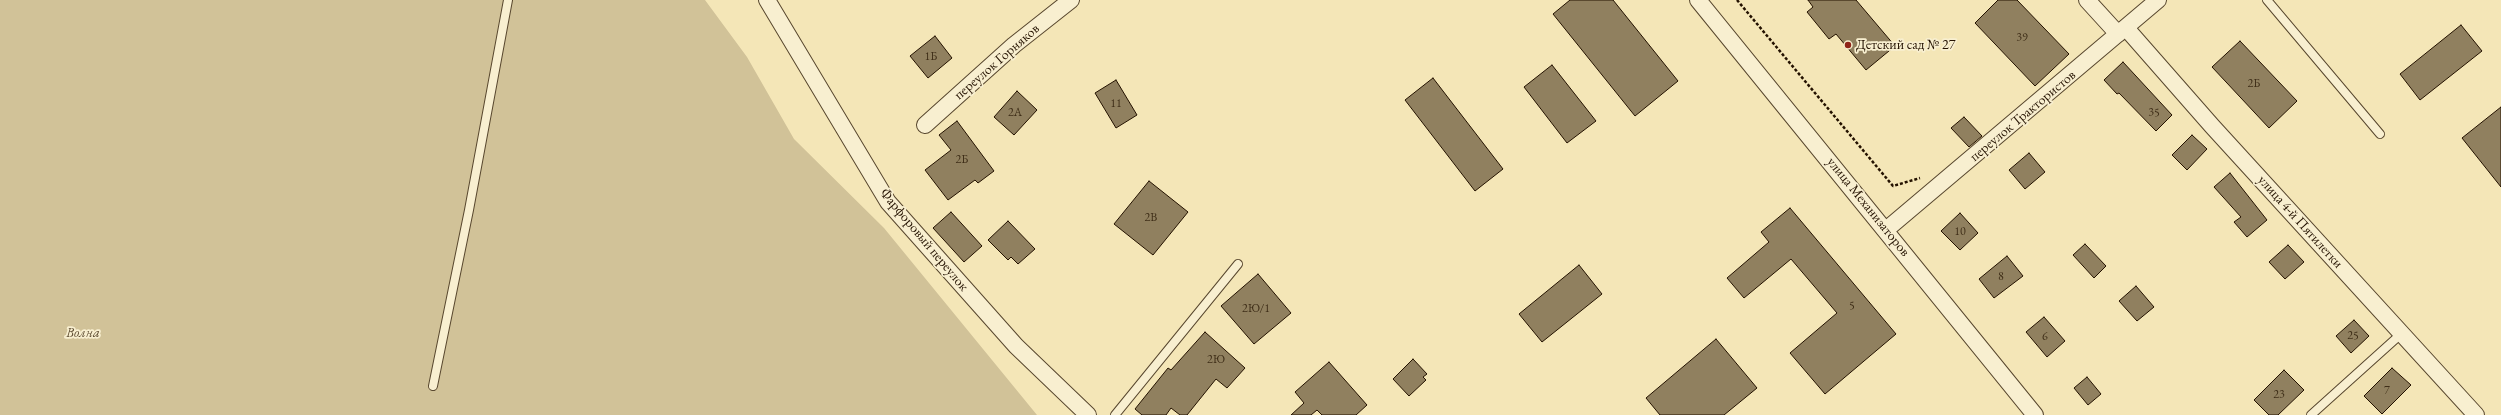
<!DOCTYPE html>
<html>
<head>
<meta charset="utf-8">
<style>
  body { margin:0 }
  canvas { display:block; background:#f4e6b7 }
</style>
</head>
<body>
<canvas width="2501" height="415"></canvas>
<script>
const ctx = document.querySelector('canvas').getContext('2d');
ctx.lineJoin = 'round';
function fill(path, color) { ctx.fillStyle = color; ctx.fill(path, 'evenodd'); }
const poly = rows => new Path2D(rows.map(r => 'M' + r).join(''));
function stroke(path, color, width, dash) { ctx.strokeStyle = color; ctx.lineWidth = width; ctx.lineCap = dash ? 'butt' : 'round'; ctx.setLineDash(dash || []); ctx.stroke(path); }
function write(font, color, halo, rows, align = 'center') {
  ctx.font = font + ' "EB Garamond",serif'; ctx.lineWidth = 3.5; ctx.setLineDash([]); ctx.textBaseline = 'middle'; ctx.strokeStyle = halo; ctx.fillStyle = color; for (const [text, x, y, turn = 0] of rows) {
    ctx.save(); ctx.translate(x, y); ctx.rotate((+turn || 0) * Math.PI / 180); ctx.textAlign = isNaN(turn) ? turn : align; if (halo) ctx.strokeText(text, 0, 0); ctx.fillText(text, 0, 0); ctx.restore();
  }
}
const green = poly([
  [0,0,705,0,747,57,794,139,884,228,1037,415,0,415]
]);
const building = poly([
  [1570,0,1613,0,1678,81,1635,116,1553,14,1570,0],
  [1808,0,1856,0,1895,46,1866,70,1836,34,1829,39,1807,12,1813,7,1808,0],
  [1998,0,2017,0,2069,54,2035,86,1975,23,1998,0],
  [2461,25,2482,51,2420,100,2400,74,2461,25],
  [935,36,952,58,928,78,910,56,935,36],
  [2240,41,2297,101,2269,128,2212,67,2240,41],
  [2123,62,2172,115,2156,131,2119,93,2117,94,2104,80,2123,62],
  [1552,65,1596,121,1567,143,1524,87,1552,65],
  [1433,78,1503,169,1475,191,1405,100,1433,78],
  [1116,80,1137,115,1116,128,1095,93,1116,80],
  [1017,91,1037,110,1014,135,994,117,1017,91],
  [2501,107,2501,187,2462,138,2501,107],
  [1964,117,1982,136,1969,147,1951,128,1964,117],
  [957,121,994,171,978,183,975,180,948,200,925,170,951,150,939,135,957,121],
  [2192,135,2207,149,2187,170,2172,155,2192,135],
  [2029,153,2045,172,2025,189,2009,170,2029,153],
  [2230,173,2267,220,2247,237,2234,222,2241,217,2214,187,2230,173],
  [1149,181,1188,212,1153,255,1114,224,1149,181],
  [1790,208,1896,334,1825,394,1790,353,1837,313,1791,259,1744,298,1727,278,1769,242,1761,232,1790,208],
  [951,212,982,246,964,262,933,228,951,212],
  [1960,213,1978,233,1960,250,1941,231,1960,213],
  [1008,221,1035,249,1018,264,1011,257,1008,260,988,240,1008,221],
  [2085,244,2106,266,2094,278,2073,255,2085,244],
  [2288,245,2304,262,2285,279,2269,262,2288,245],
  [2007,256,2023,276,1994,298,1979,279,2007,256],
  [1579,265,1602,294,1542,342,1519,314,1579,265],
  [1258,274,1291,313,1254,344,1221,306,1258,274],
  [2136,286,2154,307,2137,321,2119,301,2136,286],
  [2044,317,2065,341,2047,357,2026,332,2044,317],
  [2354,320,2369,336,2351,353,2336,336,2354,320],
  [1205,332,1245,368,1227,388,1216,379,1187,415,1180,415,1171,408,1166,415,1142,415,1135,409,1168,368,1171,370,1205,332],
  [1716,339,1757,388,1724,415,1660,415,1646,398,1716,339],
  [1413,359,1427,374,1423,377,1426,380,1409,396,1393,379,1413,359],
  [1329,362,1367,405,1356,415,1322,415,1317,410,1311,415,1291,415,1304,403,1295,392,1329,362],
  [2392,368,2411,385,2382,414,2364,396,2392,368],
  [2284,370,2304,390,2278,415,2269,415,2254,400,2284,370],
  [2087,377,2101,394,2088,405,2074,388,2087,377]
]);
const path = poly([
  [1737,0,1893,186,1920,178]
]);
const lane = poly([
  [2267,0,2380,134],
  [433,386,469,210,508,0],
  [1115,415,1238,264],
  [2311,415,2401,334]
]);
const street = poly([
  [767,0,888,202,1016,346,1088,415],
  [1698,0,2035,415],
  [2087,0,2118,34],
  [2126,28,2212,126,2476,415],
  [925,125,1014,45,1071,0],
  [1887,229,2158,0]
]);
const markers = [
  [1848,45,4,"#8f2418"]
];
const numberNames = [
  ["39",2022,38],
  ["1Б",931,57],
  ["2Б",2254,84],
  ["11",1116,104],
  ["2А",1015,113],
  ["35",2154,113],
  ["2Б",962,160],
  ["2В",1151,218],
  ["10",1960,232],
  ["8",2001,277],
  ["5",1852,306],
  ["2Ю/1",1256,309],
  ["25",2353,336],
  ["6",2045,337],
  ["2Ю",1216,360],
  ["7",2387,391],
  ["23",2279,395]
];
const poiNames = [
  ["Детский сад № 27",1856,45]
];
const streetNames = [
  ["переулок Горняков",997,62,-41],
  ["переулок Трактористов",2023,116,-40],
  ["улица Механизаторов",1868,207,51],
  ["улица 4-й Пятилетки",2300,222,48],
  ["Фарфоровый переулок",924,240,50]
];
const parkNames = [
  ["Волна",83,333]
];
fill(green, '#d1c298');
fill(building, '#90805f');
stroke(building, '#241200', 1);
stroke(lane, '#58472e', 10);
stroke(street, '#58472e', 18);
stroke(path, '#241200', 2.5, [3, 2]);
stroke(lane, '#f8efd0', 8);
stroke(street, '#f8efd0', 16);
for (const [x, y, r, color] of markers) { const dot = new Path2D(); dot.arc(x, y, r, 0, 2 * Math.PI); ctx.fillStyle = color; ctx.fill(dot); stroke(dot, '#f8efd0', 1.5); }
write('12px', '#3f2e18', null, numberNames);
write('14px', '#241200', '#f8efd0', poiNames, 'left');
write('14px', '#241200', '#f8efd0', streetNames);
write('italic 14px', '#615035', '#f8efd0', parkNames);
</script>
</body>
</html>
